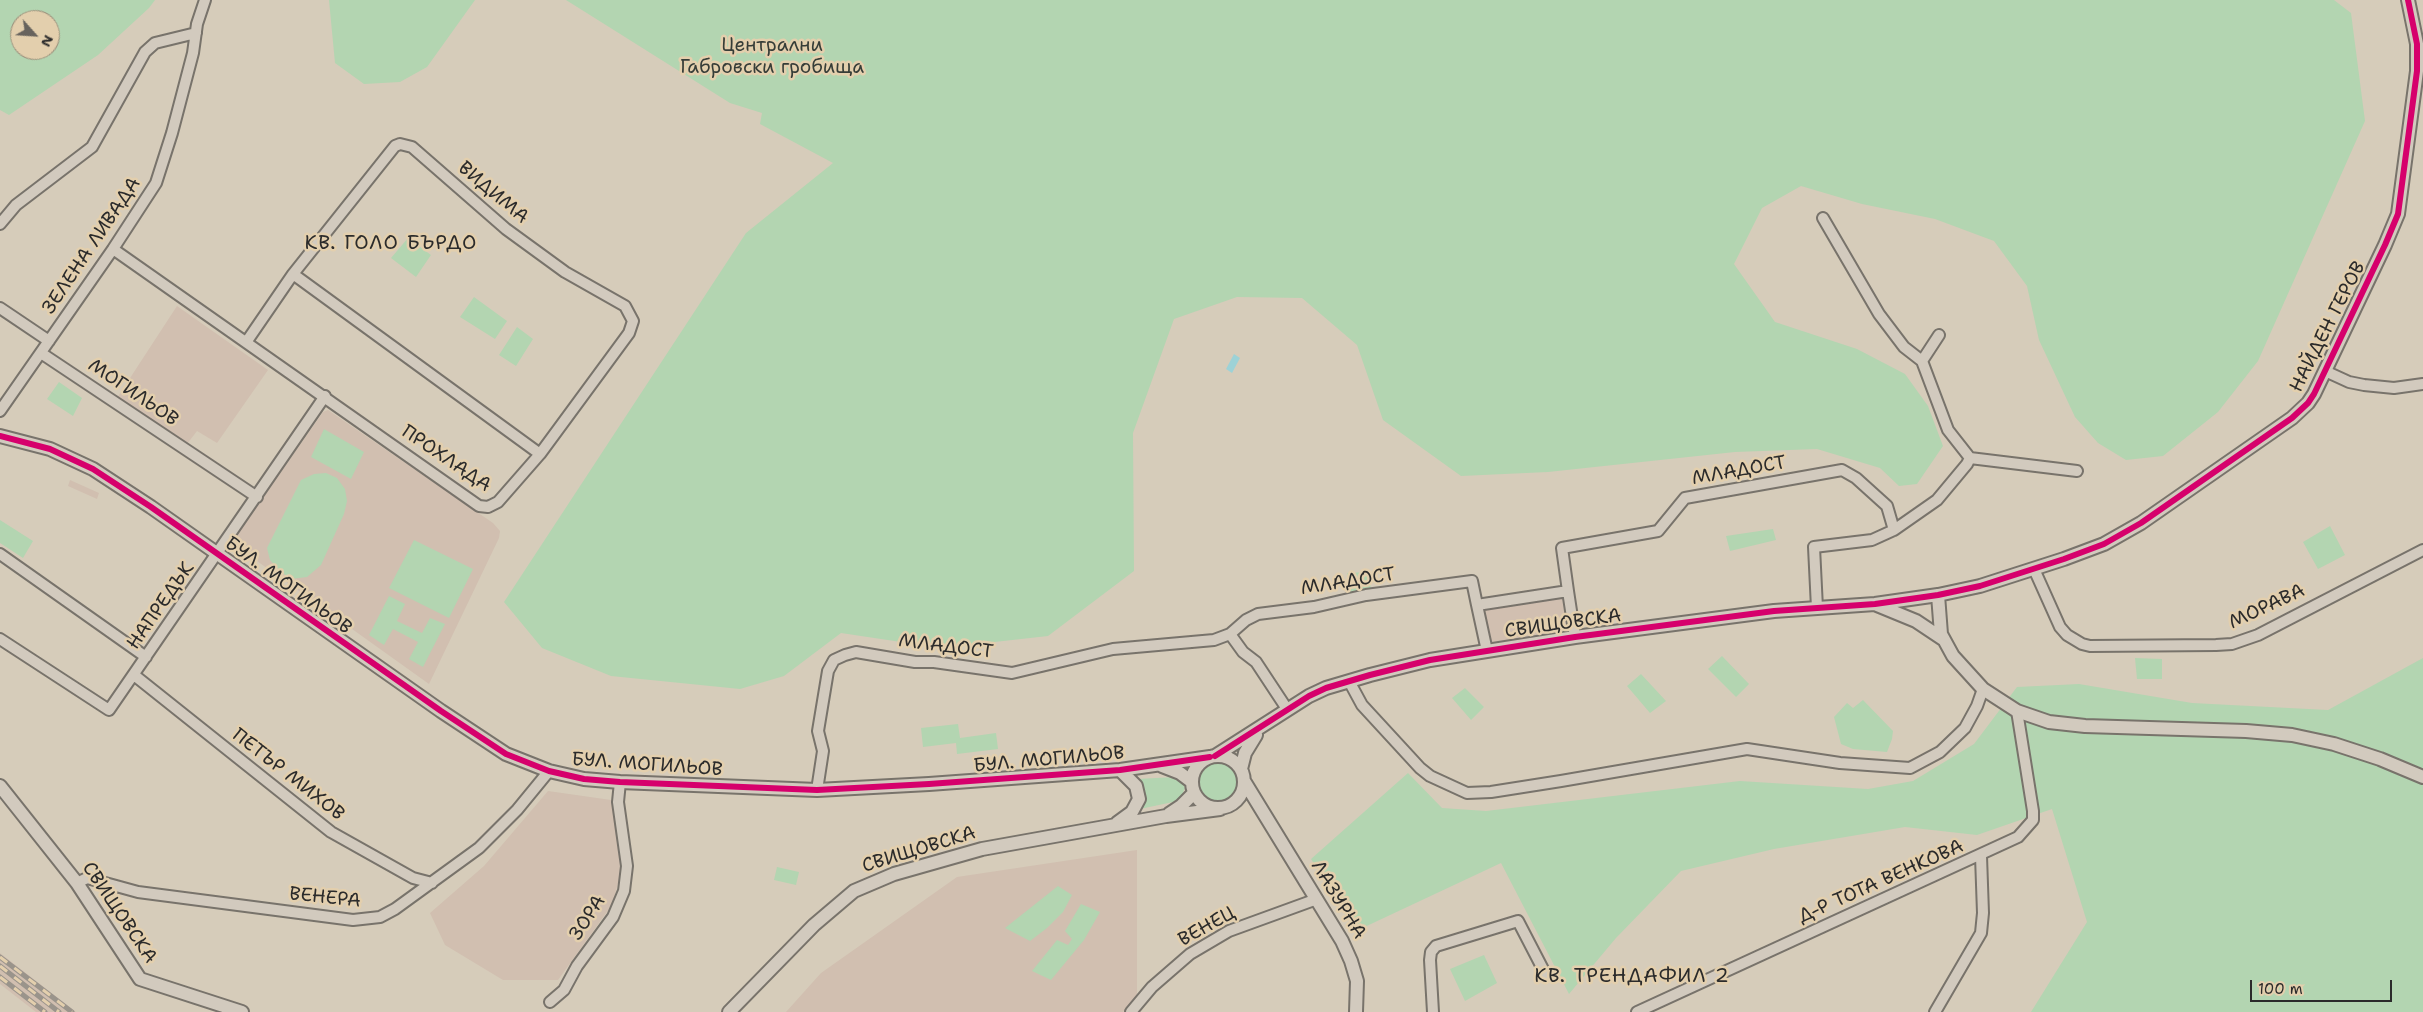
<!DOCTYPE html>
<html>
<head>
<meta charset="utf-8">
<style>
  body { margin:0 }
  #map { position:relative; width:2423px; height:1012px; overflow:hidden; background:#d6ccba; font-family:"Shantell Sans",sans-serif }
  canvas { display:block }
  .north { position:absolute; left:10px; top:10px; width:50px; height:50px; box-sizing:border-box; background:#e3cfad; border:1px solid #998d79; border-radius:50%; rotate:116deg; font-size:14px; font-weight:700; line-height:20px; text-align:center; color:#2b2b2b }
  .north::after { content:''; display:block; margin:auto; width:18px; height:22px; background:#67635d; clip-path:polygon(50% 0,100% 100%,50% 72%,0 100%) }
  .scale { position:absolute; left:2250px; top:980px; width:142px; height:22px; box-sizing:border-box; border:2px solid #2b2b2b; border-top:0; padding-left:6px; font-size:15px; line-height:18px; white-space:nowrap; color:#2b2b2b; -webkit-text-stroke:4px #e3cfad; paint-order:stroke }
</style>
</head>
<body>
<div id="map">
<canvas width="2423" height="1012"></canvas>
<div class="north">N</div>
<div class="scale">100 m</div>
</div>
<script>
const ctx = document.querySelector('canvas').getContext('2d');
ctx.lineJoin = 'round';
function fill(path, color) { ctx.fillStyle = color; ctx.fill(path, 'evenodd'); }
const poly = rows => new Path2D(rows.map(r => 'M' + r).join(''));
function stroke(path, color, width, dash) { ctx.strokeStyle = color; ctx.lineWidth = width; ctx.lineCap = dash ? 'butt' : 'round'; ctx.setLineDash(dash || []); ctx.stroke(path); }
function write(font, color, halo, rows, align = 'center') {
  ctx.font = font + ' "Shantell Sans",sans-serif'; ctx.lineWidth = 5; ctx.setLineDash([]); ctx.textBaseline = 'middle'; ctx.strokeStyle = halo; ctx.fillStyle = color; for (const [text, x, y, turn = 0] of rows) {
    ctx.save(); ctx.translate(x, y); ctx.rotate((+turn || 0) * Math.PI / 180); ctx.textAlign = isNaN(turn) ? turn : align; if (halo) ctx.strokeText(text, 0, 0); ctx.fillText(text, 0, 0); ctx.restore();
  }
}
const built = poly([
  [177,306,268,370,217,443,197,431,187,444,117,398],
  [328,410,493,523,500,531,499,538,429,684,236,546,235,538,323,412],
  [70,480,99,493,97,499,68,486],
  [1562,598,1567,631,1490,644,1484,609],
  [548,791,611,800,622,869,612,905,558,980,503,980,445,945,430,913,484,866],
  [1137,850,1137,996,1123,1012,786,1012,821,973,957,877],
  [0,953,76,1012,36,1012,0,984]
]);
const green = poly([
  [0,0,155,0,149,8,98,55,9,115,0,110],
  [20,20,50,20,50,50,20,50],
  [329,0,475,0,427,67,400,82,364,84,335,63],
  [566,0,2334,0,2351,13,2365,121,2258,361,2218,412,2163,456,2126,460,2098,443,2075,417,2039,340,2027,286,1994,241,1935,219,1862,204,1801,186,1762,208,1734,264,1775,322,1857,349,1905,374,1928,406,1943,446,1917,484,1899,486,1880,468,1817,449,1735,452,1548,472,1461,476,1383,420,1357,345,1302,298,1237,297,1174,319,1133,433,1134,571,1048,636,941,648,841,633,784,676,740,689,611,676,542,648,504,602,746,233,833,163,760,124,762,113,730,103],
  [408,238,431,255,416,277,391,258],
  [474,297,507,321,495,339,460,317],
  [517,327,533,339,516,366,499,355],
  [59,382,82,398,73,416,47,399],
  [324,429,364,452,351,479,311,457],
  [326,473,337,478,345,489,347,501,344,514,321,565,307,577,291,579,280,571,270,560,267,548,301,480,314,474],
  [0,520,33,541,23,558,0,543],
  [2330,526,2345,555,2318,569,2303,542],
  [1773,529,1776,540,1730,551,1726,536],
  [414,540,473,569,449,618,389,588],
  [1368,572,1371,589,1350,592,1347,573],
  [389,596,405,604,397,621,422,633,430,618,445,624,423,667,409,659,418,642,393,629,384,645,369,635],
  [1722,656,1749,684,1736,697,1708,669],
  [2135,658,2162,659,2162,679,2137,679],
  [2423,658,2423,1012,2031,1012,2087,922,2052,809,1977,835,1905,827,1774,849,1681,871,1616,938,1569,994,1501,863,1356,931,1311,859,1408,773,1442,808,1486,811,1740,781,1868,789,1913,781,1974,744,2017,687,2079,684,2192,703,2328,710],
  [1641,674,1666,701,1650,713,1627,686],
  [1465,688,1484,707,1471,720,1452,698],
  [1863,700,1893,731,1892,739,1887,752,1853,749,1841,744,1834,717,1847,703,1853,708],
  [958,724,960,738,996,733,998,749,957,754,956,743,923,747,921,728],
  '1197 782a20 20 0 1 1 40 0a20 20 0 1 1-40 0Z',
  [1175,777,1183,783,1185,788,1181,797,1173,802,1140,809,1137,779],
  [777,867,799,872,796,885,774,880],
  [1058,886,1072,895,1063,912,1047,928,1030,941,1005,928],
  [1081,904,1100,912,1084,940,1051,980,1032,971,1057,940,1068,945,1072,939,1065,931],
  [1484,955,1497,983,1465,1001,1450,969]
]);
const water = poly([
  [1234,354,1240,358,1232,373,1226,369]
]);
const minor = poly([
  [1823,218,1879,314,1904,347,1922,361,1948,430,1970,458],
  [0,224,16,205,92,147,145,52,155,43,196,33],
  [113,249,479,506,488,507,498,502,540,454,629,333,633,321,625,306,565,272,506,229,412,147,400,144,395,146,293,274,247,341],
  [293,274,540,454],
  [0,308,49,341],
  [41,353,257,497],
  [1922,361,1939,335],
  [2325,371,2349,382,2364,385,2394,388,2423,384],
  [0,411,113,249,156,183,172,133,193,53,197,24,205,0],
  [1970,458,2077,471],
  [1894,530,1937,500,1967,464,1970,458],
  [0,554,146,657],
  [2034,569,2060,627,2067,635,2082,644,2090,646,2216,645,2232,644,2258,635,2423,550],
  [1568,591,1575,637],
  [1477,605,1487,651],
  [1230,634,1243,652,1256,662,1287,709],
  [0,639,109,710,325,396],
  [134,675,331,832,413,878,432,883],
  [1349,681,1362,705,1420,768,1430,776,1467,793,1491,792,1561,781,1747,749,1840,763,1910,768,1940,752,1965,728,1977,706,1983,689],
  [817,790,823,751,818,731,828,671,834,660,845,655,856,652,915,662,934,662,1012,673,1113,649,1214,640,1230,634,1246,620,1258,614,1314,607,1366,595,1472,581,1477,605,1568,591,1562,548,1658,531,1685,498,1842,470,1856,478,1887,506,1894,530,1872,540,1814,547,1817,608],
  [77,883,87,878,138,892,353,920,380,917,395,909,479,848,517,810,549,771],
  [550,1002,564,990,577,966,613,917,624,891,627,866,618,802,620,782],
  [1131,1012,1152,987,1190,954,1229,931,1317,899],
  [1433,1012,1430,960,1431,952,1436,946,1518,921,1546,975],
  [1637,1012,2018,837,2033,820,2033,811,2017,711],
  [1935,1012,1981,933,1983,913,1981,856]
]);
const tertiary = poly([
  [0,436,50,449,93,469,151,507,441,711,506,754,549,771,584,779,620,782,817,790,929,784,1120,770,1210,757],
  [1938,595,1941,634,1953,656,1983,689,2017,711,2049,722,2085,726,2246,731,2292,735,2334,744,2380,759,2423,777],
  [1877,605,1916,621,1943,639],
  '1192 782a26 26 0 1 1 52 0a26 26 0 1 1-52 0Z',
  [1215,756,1309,696,1326,688,1370,675,1430,660,1575,637,1774,611,1875,604,1938,595,1980,586,2064,559,2104,544,2141,523,2292,418,2308,403,2314,394,2385,245,2398,214,2417,71,2417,44,2408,0],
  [1162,766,1180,773,1192,782],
  [1241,769,1245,753,1256,735],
  [1244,781,1342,941,1351,961,1357,981,1356,1012],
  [0,786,77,883,140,979,242,1012],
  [1169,814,1181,806,1194,793],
  [1117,823,1132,812,1139,799,1136,786,1120,770],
  [729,1012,814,925,854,891,894,874,982,849,1166,816,1220,809]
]);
const rail = poly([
  [0,957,72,1012],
  [0,966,59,1012],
  [0,977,45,1012]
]);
const cycleway = poly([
  [0,436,50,449,93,469,151,507,441,711,506,754,549,771,584,779,620,782,817,790,929,784,1120,770,1210,757],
  [1215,756,1309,696,1326,688,1370,675,1430,660,1575,637,1774,611,1875,604,1938,595,1980,586,2064,559,2104,544,2141,523,2292,418,2308,403,2314,394,2385,245,2398,214,2417,71,2417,44,2408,0]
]);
const parkNames = [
  ["Централни",772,46],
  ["Габровски гробища",772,68]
];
const streetNames = [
  ["ВИДИМА",493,193,40],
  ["ЗЕЛЕНА ЛИВАДА",92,246,-56],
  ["НАЙДЕН ГЕРОВ",2328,327,-63],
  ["МОГИЛЬОВ",133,393,34],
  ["ПРОХЛАДА",446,459,34],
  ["МЛАДОСТ",1739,471,-10],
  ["МЛАДОСТ",1348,582,-9],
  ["БУЛ. МОГИЛЬОВ",288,586,36],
  ["НАПРЕДЪК",161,606,-55],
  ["МОРАВА",2267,607,-25],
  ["СВИЩОВСКА",1563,624,-8],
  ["МЛАДОСТ",946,647,7],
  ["БУЛ. МОГИЛЬОВ",1049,760,-5],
  ["БУЛ. МОГИЛЬОВ",647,765,4],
  ["ПЕТЪР МИХОВ",288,775,38],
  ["СВИЩОВСКА",919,850,-17],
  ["Д-Р ТОТА ВЕНКОВА",1881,882,-24],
  ["ВЕНЕРА",325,898,6],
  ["ЛАЗУРНА",1338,900,59],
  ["СВИЩОВСКА",119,913,56],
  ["ЗОРА",588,918,-57],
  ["ВЕНЕЦ",1207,927,-29]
];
const neighbourhoodNames = [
  ["КВ. ГОЛО БЪРДО",391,244],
  ["КВ. ТРЕНДАФИЛ 2",1632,977]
];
fill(built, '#d1bfb0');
fill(green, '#b3d5b1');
fill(water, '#9dd2d7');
stroke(minor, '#78736b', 14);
stroke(tertiary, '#78736b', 16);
stroke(minor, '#d2cabe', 10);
stroke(tertiary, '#d2cabe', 12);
stroke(rail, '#9a948b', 5);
stroke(rail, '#e3cfad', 3, [9]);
stroke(cycleway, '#d6006c', 6);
write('19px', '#363d38', '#e3cfad', parkNames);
write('19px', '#2b2b2b', '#e3cfad', streetNames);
ctx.letterSpacing = '1px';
write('20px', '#2b2b2b', '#e3cfad', neighbourhoodNames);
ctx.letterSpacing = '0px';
</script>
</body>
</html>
